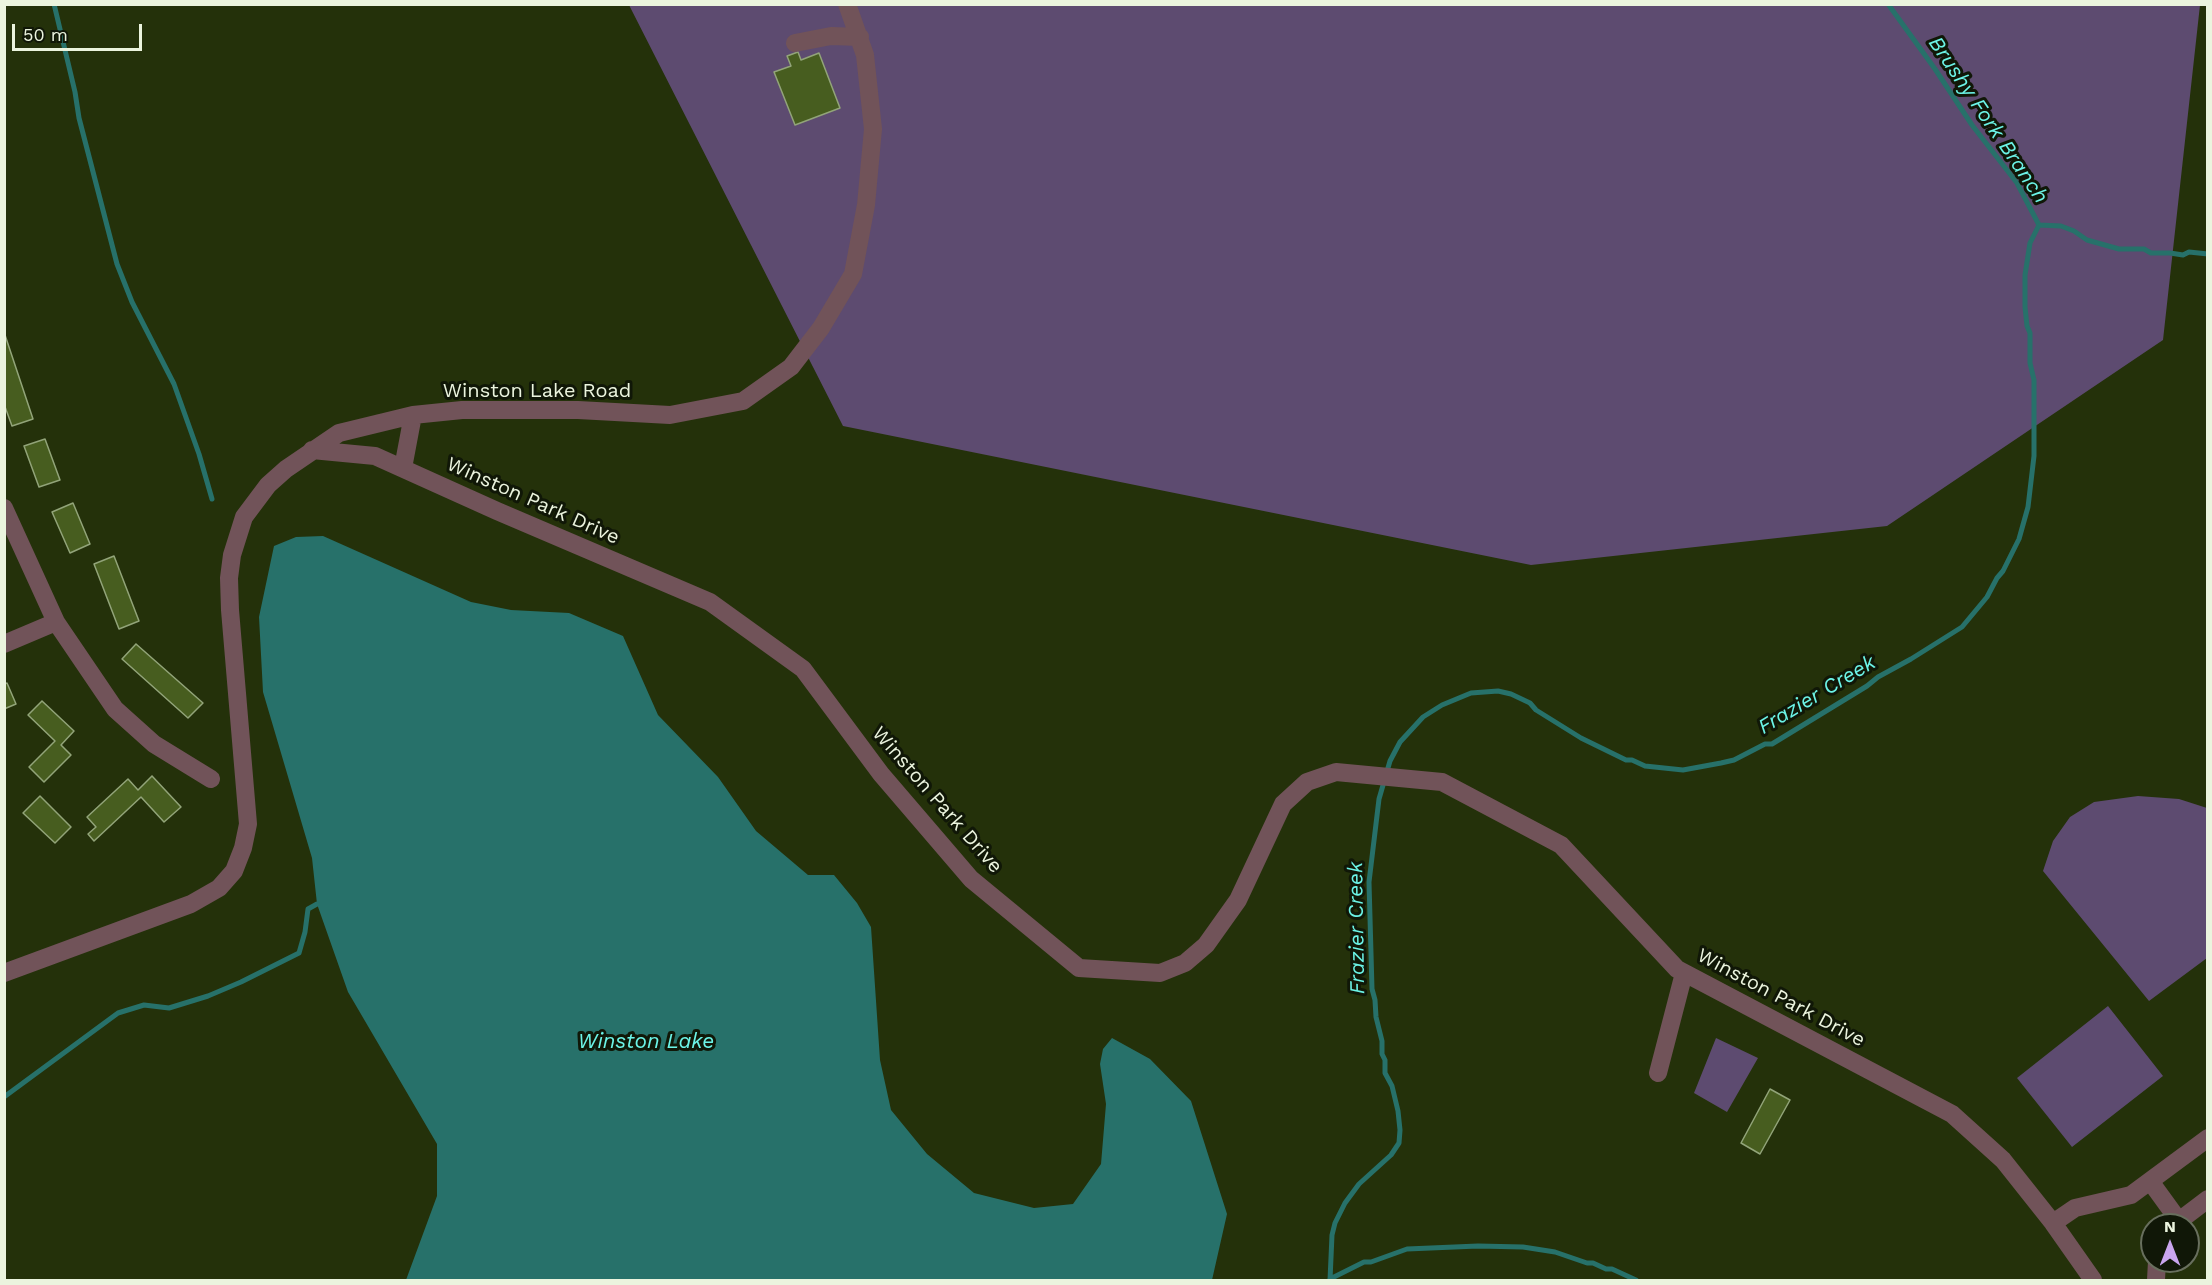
<!DOCTYPE html>
<html>
<head>
<meta charset="utf-8">
<style>
  body { margin:0 }
  #map { position:relative; width:2212px; height:1285px; overflow:hidden; background:#24310a; font-family:"Work Sans",sans-serif }
  canvas { display:block }
  .frame { position:absolute; inset:0; border:6px solid #ebf4de; pointer-events:none }
  .north { position:absolute; left:2140px; top:1213px; width:60px; height:60px; box-sizing:border-box; background:#101707; border:2px solid #686f5d; border-radius:50%; rotate:0deg; font-size:16px; font-weight:700; line-height:24px; text-align:center; color:#ebf4de }
  .north::after { content:''; display:block; margin:auto; width:21px; height:27px; background:#c9a5ee; clip-path:polygon(50% 0,100% 100%,50% 72%,0 100%) }
  .scale { position:absolute; left:12px; top:24px; width:130px; height:27px; box-sizing:border-box; border:3px solid #ebf4de; border-top:0; padding-left:8px; font-size:18px; line-height:21px; white-space:nowrap; color:#ebf4de; -webkit-text-stroke:4px #101707; paint-order:stroke }
</style>
</head>
<body>
<div id="map">
<canvas width="2212" height="1285"></canvas>
<div class="frame"></div>
<div class="north">N</div>
<div class="scale">50 m</div>
</div>
<script>
const ctx = document.querySelector('canvas').getContext('2d');
ctx.lineJoin = 'round';
function fill(path, color) { ctx.fillStyle = color; ctx.fill(path, 'evenodd'); }
const poly = rows => new Path2D(rows.map(r => 'M' + r).join(''));
function stroke(path, color, width, dash) { ctx.strokeStyle = color; ctx.lineWidth = width; ctx.lineCap = dash ? 'butt' : 'round'; ctx.setLineDash(dash || []); ctx.stroke(path); }
function write(font, color, halo, rows, align = 'center') {
  ctx.font = font + ' "Work Sans",sans-serif'; ctx.lineWidth = 6; ctx.setLineDash([]); ctx.textBaseline = 'middle'; ctx.strokeStyle = halo; ctx.fillStyle = color; for (const [text, x, y, turn = 0] of rows) {
    ctx.save(); ctx.translate(x, y); ctx.rotate((+turn || 0) * Math.PI / 180); ctx.textAlign = isNaN(turn) ? turn : align; if (halo) ctx.strokeText(text, 0, 0); ctx.fillText(text, 0, 0); ctx.restore();
  }
}
const green = poly([
  [629,5,2200,5,2163,340,1887,526,1531,565,843,426],
  [2138,796,2179,799,2207,808,2207,958,2149,1001,2043,871,2053,841,2070,817,2094,802],
  [2108,1006,2163,1076,2072,1147,2017,1078],
  [1716,1038,1758,1058,1727,1112,1694,1093]
]);
const water = poly([
  [323,536,471,602,511,610,569,613,623,636,658,715,718,777,756,831,808,875,834,875,857,903,871,927,880,1060,891,1110,927,1154,974,1193,1034,1208,1073,1204,1101,1164,1106,1104,1100,1064,1103,1049,1112,1038,1150,1059,1191,1101,1227,1214,1212,1280,406,1280,437,1196,437,1144,348,992,317,904,312,858,263,692,259,617,274,546,296,537]
]);
const stream = poly([
  [54,4,75,92,79,118,117,264,132,302,174,384,199,454,212,499],
  [1888,4,1935,69,1972,125,2017,183,2039,225],
  [2039,225,2061,226,2074,231,2087,240,2119,249,2144,249,2151,253,2170,253,2183,255,2189,252,2208,254],
  [4,1097,118,1013,144,1005,169,1008,208,996,241,982,299,953,305,932,308,909,317,904],
  [1330,1279,1364,1262,1371,1262,1407,1249,1478,1246,1523,1247,1555,1252,1587,1263,1593,1263,1606,1269,1612,1269,1636,1280],
  [1330,1280,1332,1235,1335,1223,1345,1203,1359,1184,1391,1155,1399,1143,1400,1130,1398,1111,1392,1086,1385,1073,1385,1060,1382,1054,1382,1041,1376,1017,1375,1000,1372,989,1369,882,1379,799,1390,761,1400,742,1423,717,1442,705,1471,693,1498,691,1511,694,1530,703,1536,710,1581,738,1626,760,1632,760,1645,766,1683,770,1721,763,1734,760,1765,744,1772,744,1867,686,1878,677,1911,659,1962,627,1987,597,1997,578,2003,571,2019,539,2028,507,2034,456,2034,380,2030,363,2030,333,2027,326,2025,307,2025,275,2030,243,2039,225]
]);
const building = poly([
  [798,52,801,60,819,53,840,108,795,125,774,72,791,66,787,56,798,52],
  [4,332,33,419,12,426,4,404,4,332],
  [45,439,60,480,39,487,24,446,45,439],
  [73,503,90,544,70,553,52,512,73,503],
  [114,556,139,621,119,629,94,564,114,556],
  [136,644,203,703,188,718,122,659,136,644],
  [7,683,16,704,4,709,4,684,7,683],
  [42,701,74,731,61,745,71,755,44,782,29,767,55,741,28,715,42,701],
  [152,776,181,807,164,822,141,797,94,841,88,834,96,827,87,817,128,779,138,790,152,776],
  [40,796,71,827,55,843,23,813,40,796],
  [1770,1089,1790,1100,1760,1154,1741,1143,1770,1089]
]);
const minor = poly([
  [795,43,831,36,860,37],
  [312,450,375,456,497,511,710,602,803,669,881,774,971,879,1079,968,1160,973,1185,963,1206,945,1238,900,1283,804,1307,782,1336,772,1442,782,1561,845,1677,969,1952,1114,2003,1160,2053,1223,2093,1280],
  [403,468,413,415],
  [4,508,56,622,115,709,154,744,211,779],
  [4,644,56,622],
  [4,973,191,904,219,888,234,871,243,848,248,824,230,610,229,578,232,555,244,517,268,485,286,469,339,433,413,415,462,410,578,410,670,415,743,401,791,367,821,328,853,274,866,205,873,129,865,55,847,4],
  [1658,1073,1684,973],
  [2150,1181,2179,1221,2175,1225],
  [2179,1221,2208,1199],
  [2053,1223,2075,1208,2131,1195,2208,1138],
  [2156,1280,2157,1261]
]);
const streetNames = [
  ["Winston Lake Road",537,391],
  ["Winston Park Drive",533,501,24],
  ["Winston Park Drive",937,800,49],
  ["Winston Park Drive",1781,998,28]
];
const waterNames = [
  ["Brushy Fork Branch",1988,120,56],
  ["Frazier Creek",1817,695,-31],
  ["Frazier Creek",1357,928,-91],
  ["Winston Lake",646,1042]
];
fill(green, '#5d4b70');
fill(water, '#27716a');
stroke(stream, '#27716a', 5);
fill(building, '#475d1f');
stroke(building, '#92a479', 1.5);
stroke(minor, '#715359', 18);
write('20px', '#ebf4de', '#101707', streetNames);
write('italic 21px', '#6cf4e7', '#101707', waterNames);
</script>
</body>
</html>
